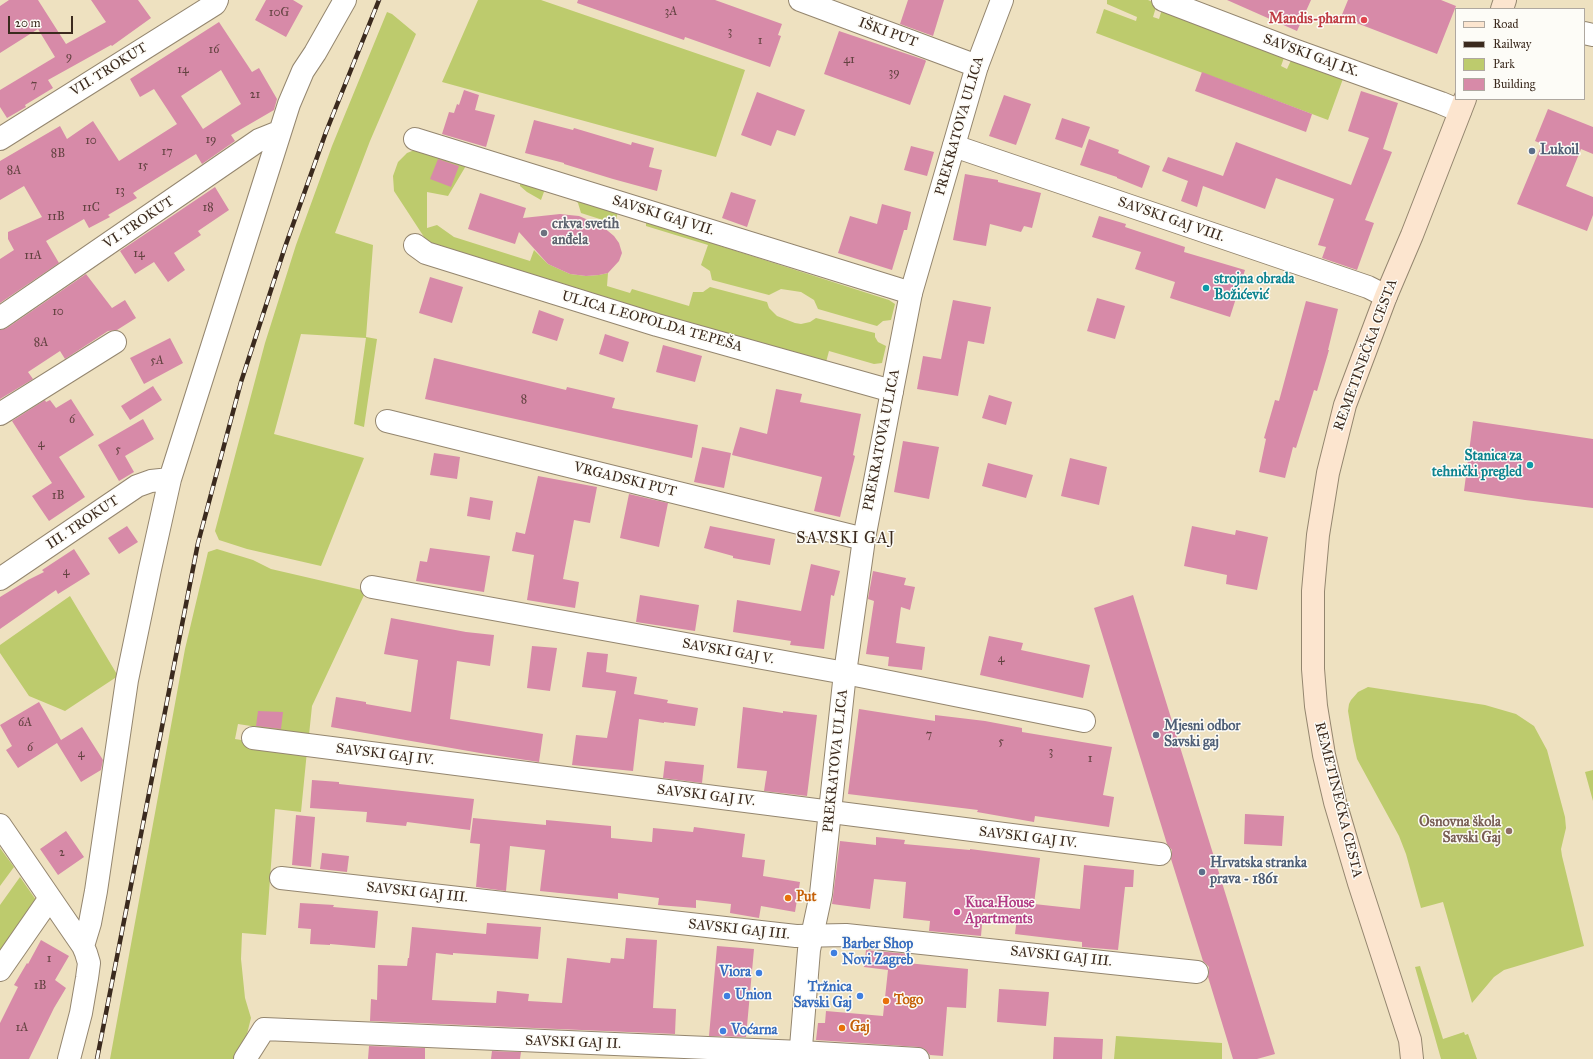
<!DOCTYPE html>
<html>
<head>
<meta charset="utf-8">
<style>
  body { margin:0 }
  #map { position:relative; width:1593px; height:1059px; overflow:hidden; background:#eee1c0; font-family:"IM FELL Great Primer",serif }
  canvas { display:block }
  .legend { position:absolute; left:1455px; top:8px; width:130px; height:92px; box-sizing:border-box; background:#fdfcf7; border:1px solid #afa8a0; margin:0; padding:5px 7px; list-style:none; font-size:12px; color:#3b2a1e }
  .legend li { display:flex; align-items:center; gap:8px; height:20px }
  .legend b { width:20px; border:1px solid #afa8a0 }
  .scale { position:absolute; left:8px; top:16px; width:65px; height:18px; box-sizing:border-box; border:2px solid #3b2a1e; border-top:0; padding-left:5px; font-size:12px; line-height:14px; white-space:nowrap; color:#3b2a1e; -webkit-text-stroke:3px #fdfcf7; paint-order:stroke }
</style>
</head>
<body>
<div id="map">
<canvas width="1593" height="1059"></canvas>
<ul class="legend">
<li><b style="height:5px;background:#fce5cf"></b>Road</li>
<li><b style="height:5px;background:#3b2a1e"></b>Railway</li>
<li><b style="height:11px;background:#bdcb6d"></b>Park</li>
<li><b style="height:11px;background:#d78aa8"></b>Building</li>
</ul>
<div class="scale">20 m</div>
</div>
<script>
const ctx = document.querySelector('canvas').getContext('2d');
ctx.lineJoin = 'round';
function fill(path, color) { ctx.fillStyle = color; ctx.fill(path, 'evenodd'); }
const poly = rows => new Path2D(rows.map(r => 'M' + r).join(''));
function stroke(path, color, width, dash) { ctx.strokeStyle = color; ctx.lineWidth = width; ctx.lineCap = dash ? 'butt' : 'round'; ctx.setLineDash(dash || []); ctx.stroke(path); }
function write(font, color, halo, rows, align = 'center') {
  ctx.font = font + ' "IM FELL Great Primer",serif'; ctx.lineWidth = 3; ctx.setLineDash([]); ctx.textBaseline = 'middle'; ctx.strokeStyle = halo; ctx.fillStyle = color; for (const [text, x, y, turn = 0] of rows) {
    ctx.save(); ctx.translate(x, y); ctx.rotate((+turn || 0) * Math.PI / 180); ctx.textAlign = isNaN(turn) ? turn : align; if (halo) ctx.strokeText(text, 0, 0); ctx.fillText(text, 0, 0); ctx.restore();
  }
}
const green = poly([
  [478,0,541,0,745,70,716,157,442,82],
  [1107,0,1148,0,1157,4,1153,17,1159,19,1163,6,1285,55,1281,66,1287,69,1292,58,1344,76,1328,120,1096,33,1104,9,1136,21,1137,17,1107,4],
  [387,12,392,14,416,34,370,141,335,233,373,245,366,337,377,339,364,427,354,424,366,338,301,334,274,434,364,458,321,566,247,549,219,540,215,531,265,343,296,245,332,146],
  [417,149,467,164,448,196,427,192,427,228,437,225,454,237,530,261,534,250,548,264,570,274,586,276,599,275,608,273,607,286,630,293,632,289,689,306,693,292,703,292,710,287,767,302,769,308,777,316,795,323,801,324,810,322,816,318,875,333,875,337,878,342,886,346,882,363,874,364,829,351,825,366,443,250,426,240,394,191,393,176,398,162,407,153],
  [520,181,545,189,541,200,527,192,520,186],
  [574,199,618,212,615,223,611,225,606,221,581,213,578,203],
  [646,222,889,300,895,304,891,320,883,321,877,326,818,309,814,300,801,292,781,289,769,295,712,280,710,271,701,265,708,245,646,226],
  [217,549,253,560,271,569,366,591,312,706,309,735,238,724,235,739,307,751,301,812,275,809,266,935,242,933,241,959,245,998,251,1018,247,1034,235,1059,110,1059,185,649,208,552],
  [70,596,118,676,65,711,29,696,0,653,0,645],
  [1368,687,1485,705,1516,714,1534,726,1547,750,1565,817,1566,828,1561,849,1562,856,1584,946,1504,970,1494,977,1472,1003,1443,902,1421,908,1406,854,1399,836,1357,759,1353,741,1348,711,1349,704,1351,700,1358,692],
  [1593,770,1593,801,1585,772],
  [0,848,14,867,0,886],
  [20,877,36,900,0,957,0,905],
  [1420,966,1443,1039,1464,1032,1465,1035,1468,1034,1477,1059,1441,1059,1415,967],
  [1116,1036,1222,1043,1222,1059,1114,1059]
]);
const building = poly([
  [9,0,38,0,66,44,106,22,91,0,138,0,151,18,112,46,111,45,48,80,53,88,25,105,26,107,7,118,0,107,0,90,55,57,38,29,0,53,0,6],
  [266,0,293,0,303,6,286,37,255,20],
  [578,0,715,0,782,24,778,35,781,36,770,67,685,37,684,40,577,3],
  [908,0,944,0,933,36,900,24],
  [1227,0,1311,0,1297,31],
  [1348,0,1441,0,1456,6,1437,54,1341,17],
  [219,22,252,72,259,68,277,99,274,110,231,135,235,141,202,164,196,154,133,193,137,198,108,215,110,217,89,228,84,219,46,241,59,263,0,303,0,259,14,250,8,239,8,232,42,217,24,186,0,200,0,161,60,126,67,139,93,121,119,161,177,124,154,89,140,97,130,79],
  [221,70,241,104,203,129,181,96],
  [839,31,925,60,926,61,910,105,824,74],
  [1202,72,1312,114,1306,132,1195,91],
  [464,90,479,95,475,110,495,115,486,147,442,134,449,112,454,113,457,104,459,105],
  [1361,91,1398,103,1383,149,1392,152,1365,220,1374,223,1357,270,1322,258,1326,247,1318,245,1334,199,1276,178,1265,209,1203,186,1197,207,1181,201,1188,181,1162,171,1168,157,1223,176,1236,142,1351,185,1369,138,1348,131],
  [757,92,805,110,795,136,777,130,771,146,741,135],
  [1004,95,1031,104,1016,145,989,136],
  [1548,109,1593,127,1593,154,1581,149,1566,186,1593,197,1593,215,1587,231,1517,204,1542,144,1535,141],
  [1062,118,1090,127,1082,148,1055,139],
  [534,120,573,130,574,128,631,145,632,142,654,148,649,167,662,170,657,191,613,179,564,164,564,163,525,153],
  [1089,139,1119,150,1118,153,1150,166,1142,188,1117,178,1117,177,1080,165],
  [911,146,934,152,927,176,904,170],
  [438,159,459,166,451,187,430,179],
  [965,174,998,180,998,182,1041,193,1032,228,1024,226,1021,232,990,224,986,246,953,240],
  [215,187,229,210,198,231,201,235,174,253,185,270,168,282,154,262,135,274,120,251],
  [731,192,756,200,747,227,722,218],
  [480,193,526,208,523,218,560,214,569,215,579,216,602,226,614,236,619,243,622,253,619,261,608,273,599,275,586,276,570,274,548,264,519,232,515,244,468,229],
  [882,204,911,212,907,230,904,230,892,270,838,253,850,216,877,224],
  [1099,216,1126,224,1125,227,1185,247,1184,252,1245,270,1230,317,1170,298,1175,282,1135,269,1141,252,1092,237],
  [86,274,112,308,125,300,136,318,117,330,108,331,65,359,60,351,28,372,33,379,0,399,0,330,7,328],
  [430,277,463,287,452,323,419,313],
  [1097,298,1125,306,1115,339,1087,331],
  [953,300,991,307,984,344,968,341,958,396,917,389,923,356,941,359],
  [1306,301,1338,309,1328,350,1329,350,1317,391,1314,390,1296,448,1293,447,1285,478,1259,472,1266,439,1264,438,1275,400,1279,401],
  [539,310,564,319,557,341,532,333],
  [605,334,629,342,623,362,599,354],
  [170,338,183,363,144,384,130,358],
  [663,345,702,356,695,382,656,372],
  [434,358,566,390,567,387,615,398,612,408,698,425,692,458,425,399],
  [153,386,162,400,130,420,121,406],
  [776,389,802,394,800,402,861,414,853,455,855,456,840,517,814,511,822,477,732,455,740,427,767,434],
  [989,395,1012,402,1006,425,982,418],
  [71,399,94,435,59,457,85,497,49,521,32,496,52,483,12,421,45,400,46,402,50,400,56,408],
  [143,419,154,439,125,456,134,472,119,481,98,445],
  [1473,421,1593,439,1593,508,1525,500,1464,491],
  [903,441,939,447,929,499,894,492],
  [702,447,731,453,724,488,694,482],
  [434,453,460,457,457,479,430,475],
  [1070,458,1107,467,1099,505,1061,496],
  [988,463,1033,475,1026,498,982,486],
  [538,476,597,487,590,523,574,520,563,579,579,582,575,608,527,600,534,555,512,551,516,532,525,534],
  [629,494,668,503,659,547,620,538],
  [470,497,493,501,490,520,467,516],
  [127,526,138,542,119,554,108,538],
  [710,526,775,539,770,565,733,558,733,556,704,548],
  [1192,526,1235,535,1236,530,1268,537,1257,590,1226,584,1227,575,1184,566],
  [430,548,490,556,484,592,416,581,420,561,427,562],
  [74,549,90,574,58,594,56,590,0,629,0,597,28,580,44,572,42,570],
  [811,564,840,571,834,596,831,595,824,649,790,645,791,641,733,632,737,600,801,611],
  [873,571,906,578,904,585,915,587,910,610,901,607,896,643,925,647,922,670,888,666,889,657,866,654,874,601,868,599],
  [640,595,699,605,695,631,636,622],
  [1133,595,1275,1054,1257,1059,1233,1059,1208,977,1209,973,1209,967,1203,961,1171,859,1172,850,1167,844,1094,608],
  [391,618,466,632,494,635,490,666,457,661,450,719,543,734,539,762,480,753,331,727,336,697,366,702,366,704,411,712,418,660,384,654],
  [989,636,1023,643,1021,650,1090,665,1083,698,980,675],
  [532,646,557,648,550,691,527,688],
  [587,652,608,654,606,672,637,677,634,694,668,700,667,703,698,708,695,726,664,722,664,723,639,719,633,771,572,765,576,735,607,738,616,691,582,687],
  [39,702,61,740,82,727,103,760,101,770,81,782,57,743,18,768,6,750,12,746,0,725],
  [743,707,783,713,783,711,817,715,807,796,764,791,767,771,737,768],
  [859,709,935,721,935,715,985,721,1022,728,1022,732,1112,747,1103,795,1114,797,1109,827,1035,816,1034,822,977,812,978,810,848,794],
  [258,711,283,712,281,729,256,726],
  [665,761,704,765,702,783,663,778],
  [312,780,339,782,339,784,474,799,470,830,407,822,406,826,366,822,367,812,310,808],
  [1245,814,1284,816,1282,846,1244,844],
  [296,815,315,817,311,867,292,865],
  [473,818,546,825,546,820,611,826,611,838,652,842,653,828,693,832,694,827,745,834,742,857,765,860,763,876,800,882,795,912,761,906,759,918,730,913,731,904,696,900,696,908,658,905,659,898,618,893,618,899,540,891,545,850,510,846,506,891,476,887,480,844,470,843],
  [66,831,84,857,58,875,40,849],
  [876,837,905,840,904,844,970,850,970,849,1040,858,1034,904,1080,909,1084,865,1134,870,1133,887,1125,887,1118,950,1082,947,1082,942,1015,934,1017,917,983,913,981,936,929,931,930,921,903,918,906,882,874,879,870,909,832,904,840,841,876,845],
  [322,853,349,856,347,872,320,869],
  [300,903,334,905,333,907,378,911,375,948,330,944,330,945,310,944,311,929,298,928],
  [487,923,541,927,538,959,453,953,453,955,436,953,432,1000,496,1003,497,991,529,994,528,1001,562,1003,567,958,610,963,611,958,624,959,626,938,657,940,653,1008,676,1009,675,1034,370,1021,371,999,377,1000,378,965,407,966,408,958,409,958,412,927,486,934],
  [41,940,69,956,55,980,66,988,54,1008,29,1059,0,1059,0,1023,18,987,14,985,27,963,28,964],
  [717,946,754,949,746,1037,709,1036],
  [866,950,908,954,907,963,968,969,966,1008,947,1007,943,1056,930,1055,925,1049,919,1047,816,1040,818,1023,825,1023,826,1011,883,1016,888,970,864,967],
  [999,989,1049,992,1046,1026,997,1022],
  [1054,1037,1103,1039,1102,1059,1053,1059],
  [369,1046,425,1048,425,1059,368,1059],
  [492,1051,521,1052,520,1059,491,1059]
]);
const minor = poly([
  [800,0,977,66],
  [1163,0,1291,49,1441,103,1460,111],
  [1584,33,1593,35],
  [0,139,215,4,217,0],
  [415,139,911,293],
  [954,146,1368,287,1386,296],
  [415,245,426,253,657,325,892,391],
  [0,318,259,140,279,132],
  [0,414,115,342],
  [387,421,864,539],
  [0,579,137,486,151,481,170,479],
  [372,587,845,673,1084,721],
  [253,738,1160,854],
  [0,825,83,946,86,953,89,963,87,978,81,1013,69,1059],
  [281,878,796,936,846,935,1197,972],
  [83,946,90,923,96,891,127,680,150,569,170,479,289,104,303,71,315,53,345,0],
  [0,970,50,898],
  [245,1059,264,1029,801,1052,918,1059]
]);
const tertiary = poly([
  [800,1059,809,950,821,894,845,673,864,539,892,391,911,293,977,66,1002,0]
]);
const secondary = poly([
  [1502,9,1505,0],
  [1412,1059,1410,1040,1359,883,1335,802,1324,755,1316,706,1313,669,1313,591,1318,535,1328,473,1345,405,1386,296,1412,235,1465,99]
]);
const rail = poly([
  [97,1059,198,543,241,382,285,247,326,132,379,0]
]);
const markers = [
  [1364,20,4,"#e0444e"],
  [1532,151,4,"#5c6f8a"],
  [544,233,4,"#6b7280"],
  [1206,288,4,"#0f9aa8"],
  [1530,465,4,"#0f9aa8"],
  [1156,735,4,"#5c6f8a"],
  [1509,831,4,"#8d6e63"],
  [1202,872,4,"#5c6f8a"],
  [788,898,4,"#e8710a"],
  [957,912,4,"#d1479c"],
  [834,953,4,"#3f7fe0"],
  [759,973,4,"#3f7fe0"],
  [727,996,4,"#3f7fe0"],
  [860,996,4,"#3f7fe0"],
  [886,1001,4,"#e8710a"],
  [842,1028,4,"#e8710a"],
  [723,1031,4,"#3f7fe0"]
];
const numberNames = [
  ["3A",671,12],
  ["10G",279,13],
  ["3",730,32],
  ["1",760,41],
  ["16",214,50],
  ["9",69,57],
  ["41",849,60],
  ["14",183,70],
  ["39",894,73],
  ["7",34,85],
  ["21",255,95],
  ["19",211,140],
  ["10",91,141],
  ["17",167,152],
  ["8B",58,154],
  ["15",143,166],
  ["8A",14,171],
  ["13",120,191],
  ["11C",91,208],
  ["18",208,208],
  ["11B",56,217],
  ["14",139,254],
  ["11A",33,256],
  ["10",58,312],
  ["8A",41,343],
  ["5A",157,361],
  ["8",524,400],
  ["6",72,420],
  ["4",41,444],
  ["5",118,450],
  ["1B",58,496],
  ["4",66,572],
  ["4",1001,659],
  ["6A",25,723],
  ["7",929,735],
  ["5",1001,742],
  ["6",30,748],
  ["3",1051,752],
  ["4",81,754],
  ["1",1090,759],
  ["2",62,853],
  ["1",49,959],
  ["1B",40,986],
  ["1A",22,1028]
];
const healthNames = [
  ["Mandis-pharm",1356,20]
];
const streetNames = [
  ["IŠKI PUT",888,33,20],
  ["SAVSKI GAJ IX.",1311,56,20],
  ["VII. TROKUT",109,70,-32],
  ["PREKRATOVA ULICA",960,126,-74],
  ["SAVSKI GAJ VII.",663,216,17],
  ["SAVSKI GAJ VIII.",1171,220,19],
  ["VI. TROKUT",139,223,-34],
  ["ULICA LEOPOLDA TEPEŠA",652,322,16],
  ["REMETINEČKA CESTA",1366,355,-70],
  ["PREKRATOVA ULICA",882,440,-79],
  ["VRGADSKI PUT",625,480,14],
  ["III. TROKUT",83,523,-34],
  ["SAVSKI GAJ V.",728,652,10],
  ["SAVSKI GAJ IV.",385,755,7],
  ["PREKRATOVA ULICA",836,761,-84],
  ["SAVSKI GAJ IV.",706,796,7],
  ["REMETINEČKA CESTA",1338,800,76],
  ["SAVSKI GAJ IV.",1028,838,7],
  ["SAVSKI GAJ III.",417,893,6],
  ["SAVSKI GAJ III.",739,930,6],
  ["SAVSKI GAJ III.",1061,957,6],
  ["SAVSKI GAJ II.",573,1043,2]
];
const serviceNames = [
  ["Lukoil",1540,151],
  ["Mjesni odbor",1164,727],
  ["Savski gaj",1164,743],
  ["Hrvatska stranka",1210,864],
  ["prava - 1861",1210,880]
];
const worshipNames = [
  ["crkva svetih",552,225],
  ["anđela",552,241]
];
const cultureNames = [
  ["strojna obrada",1214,280],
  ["Božićević",1214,296],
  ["Stanica za",1522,457,"right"],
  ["tehnički pregled",1522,473,"right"]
];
const educationNames = [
  ["Osnovna škola",1501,823],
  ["Savski Gaj",1501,839]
];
const foodNames = [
  ["Put",796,898],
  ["Togo",894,1001],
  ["Gaj",850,1028]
];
const hotelNames = [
  ["Kuca.House",965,904],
  ["Apartments",965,920]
];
const shopNames = [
  ["Barber Shop",842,945],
  ["Novi Zagreb",842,961],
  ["Viora",751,973,"right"],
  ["Tržnica",852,988,"right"],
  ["Savski Gaj",852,1004,"right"],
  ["Union",735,996],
  ["Voćarna",731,1031]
];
const quarterNames = [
  ["SAVSKI GAJ",846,539]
];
fill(green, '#bdcb6d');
fill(building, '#d78aa8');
stroke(minor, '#94866f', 24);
stroke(tertiary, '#94866f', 24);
stroke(secondary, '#94866f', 24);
stroke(minor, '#fff', 22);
stroke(tertiary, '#fff', 22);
stroke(secondary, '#fce5cf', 22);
stroke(rail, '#3b2a1e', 4.5);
stroke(rail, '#fdfcf7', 3, [9]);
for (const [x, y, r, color] of markers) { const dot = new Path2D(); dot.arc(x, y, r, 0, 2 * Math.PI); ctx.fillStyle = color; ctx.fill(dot); stroke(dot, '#fdfcf7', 1.5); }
write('12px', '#624240', null, numberNames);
write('bold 14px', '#be3a42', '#fdfcf7', healthNames, 'right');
write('14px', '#3b2a1e', '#fdfcf7', streetNames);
write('bold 14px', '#4e5e75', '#fdfcf7', serviceNames, 'left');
write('bold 14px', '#5b616d', '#fdfcf7', worshipNames, 'left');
write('bold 14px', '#0d838f', '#fdfcf7', cultureNames, 'left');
write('bold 14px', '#785e54', '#fdfcf7', educationNames, 'right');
write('bold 14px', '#c56008', '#fdfcf7', foodNames, 'left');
write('bold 14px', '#b23c85', '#fdfcf7', hotelNames, 'left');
write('bold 14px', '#366cbe', '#fdfcf7', shopNames, 'left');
ctx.letterSpacing = '1px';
write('16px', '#3b2a1e', '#fdfcf7', quarterNames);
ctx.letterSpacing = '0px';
</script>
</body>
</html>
